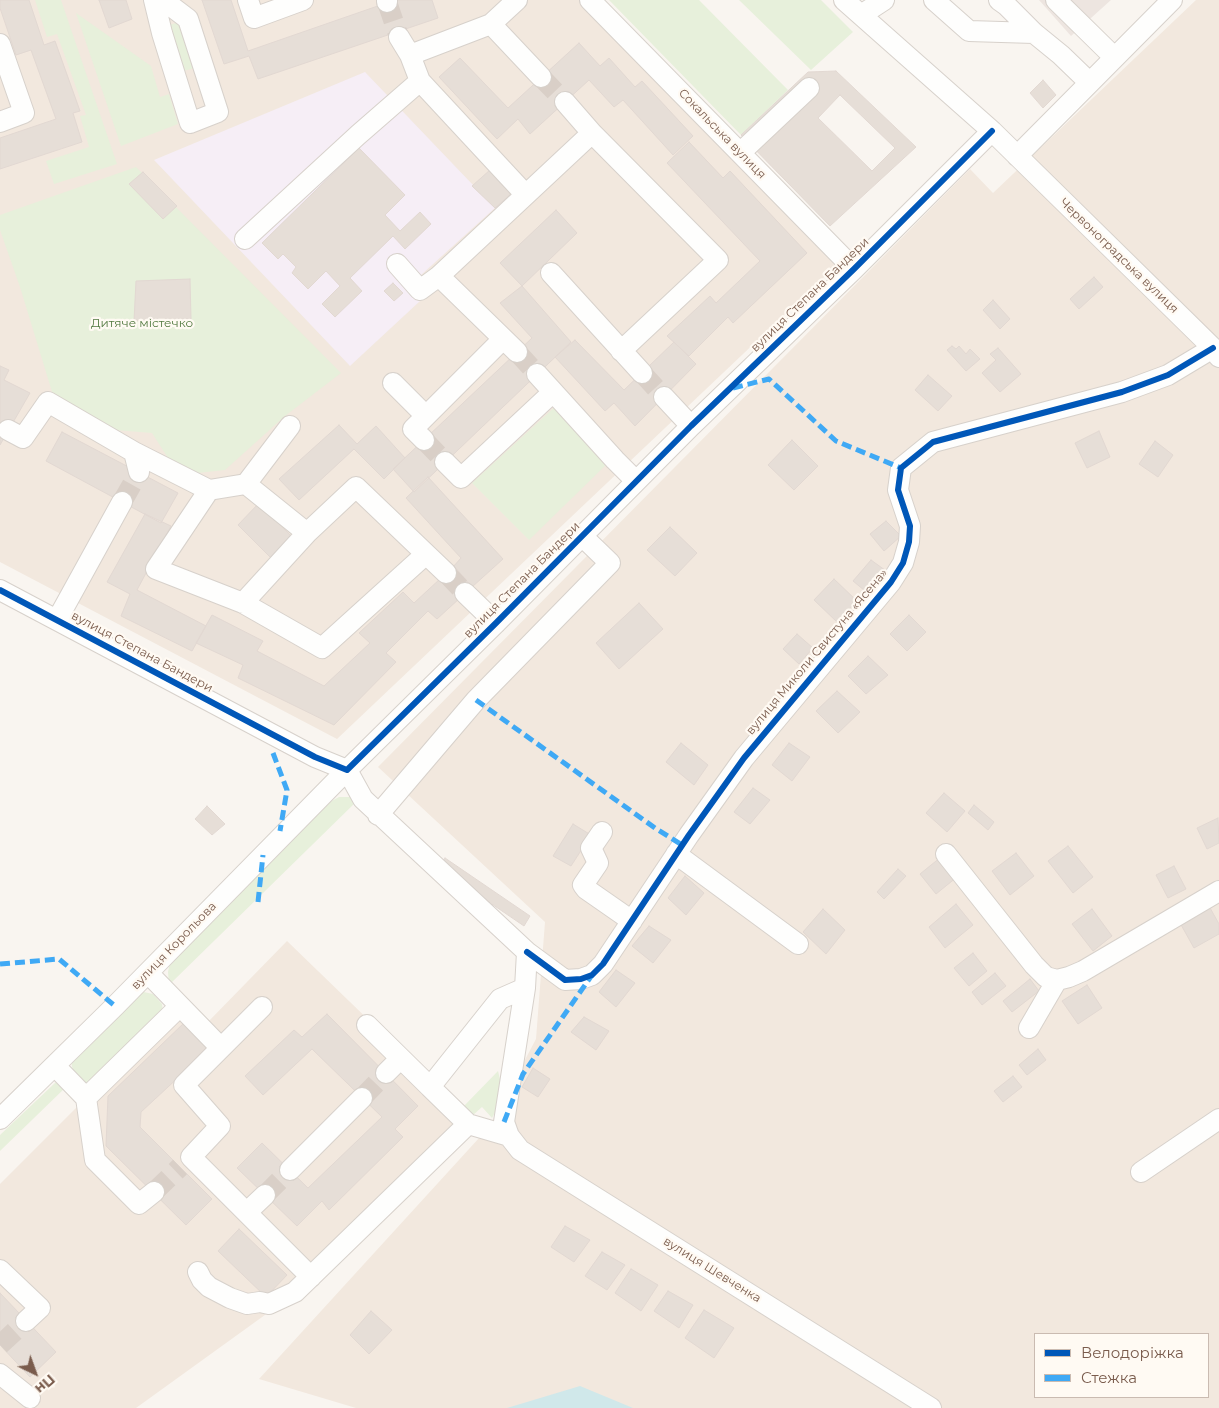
<!DOCTYPE html>
<html>
<head>
<meta charset="utf-8">
<style>
  body { margin:0 }
  #map { position:relative; width:1219px; height:1408px; overflow:hidden; background:#f9f5f0; font-family:Montserrat,sans-serif }
  canvas { display:block }
  .legend { position:absolute; left:1034px; top:1333px; width:175px; height:65px; box-sizing:border-box; background:#fffaf3; border:1px solid #cabbb1; margin:0; padding:6px 9px; list-style:none; font-size:15px; color:#7a5c4d }
  .legend li { display:flex; align-items:center; gap:10px; height:25px }
  .legend b { width:25px; border:1px solid #cabbb1 }
  .north { position:absolute; left:10px; top:1348px; width:50px; height:50px; -webkit-text-stroke:4px #fffaf3; paint-order:stroke; rotate:138deg; font-size:14px; font-weight:700; line-height:20px; text-align:center; color:#7a5c4d }
  .north::after { content:''; display:block; margin:auto; width:18px; height:22px; background:#7a5c4d; clip-path:polygon(50% 0,100% 100%,50% 72%,0 100%) }
</style>
</head>
<body>
<div id="map">
<canvas width="1219" height="1408"></canvas>
<ul class="legend">
<li><b style="height:6px;background:#0057b8"></b>Велодоріжка</li>
<li><b style="height:6px;background:#3fa9f5"></b>Стежка</li>
</ul>
<div class="north">Пн</div>
</div>
<script>
const ctx = document.querySelector('canvas').getContext('2d');
ctx.lineJoin = 'round';
function fill(path, color) { ctx.fillStyle = color; ctx.fill(path, 'evenodd'); }
const poly = rows => new Path2D(rows.map(r => 'M' + r).join(''));
function stroke(path, color, width, dash) { ctx.strokeStyle = color; ctx.lineWidth = width; ctx.lineCap = dash ? 'butt' : 'round'; ctx.setLineDash(dash || []); ctx.stroke(path); }
function write(font, color, halo, rows, align = 'center') {
  ctx.font = font + ' Montserrat,sans-serif'; ctx.lineWidth = 4.5; ctx.setLineDash([]); ctx.textBaseline = 'middle'; ctx.strokeStyle = halo; ctx.fillStyle = color; for (const [text, x, y, turn = 0] of rows) {
    ctx.save(); ctx.translate(x, y); ctx.rotate((+turn || 0) * Math.PI / 180); ctx.textAlign = isNaN(turn) ? turn : align; if (halo) ctx.strokeText(text, 0, 0); ctx.fillText(text, 0, 0); ctx.restore();
  }
}
const residential = poly([
  [0,0,582,0,839,263,337,739,0,562],
  [1196,0,1219,0,1219,1408,356,1408,259,1379,490,1126,536,1039,545,922,378,767,970,169,993,193],
  [1035,1334,1208,1334,1208,1397,1035,1397],
  [287,941,473,1121,312,1281,136,1408,0,1408,0,1184,182,1002,206,1024]
]);
const industrial = poly([
  [1039,0,1111,0,1071,36]
]);
const education = poly([
  [365,72,495,208,421,275,433,289,350,366,154,160]
]);
const green = poly([
  [35,0,61,0,117,164,54,184,46,161,89,147,80,116,86,115,57,34,47,37],
  [609,0,699,0,788,90,741,135],
  [739,0,821,0,853,32,811,70],
  [76,13,151,66,160,97,169,94,178,124,121,146],
  [184,21,199,67,179,72,165,26],
  [136,167,341,373,285,416,225,470,179,475,152,433,115,430,53,395,20,287,0,230,0,215],
  [557,405,608,463,529,540,472,483],
  [339,797,351,797,356,802,169,985,168,972,170,962,326,804],
  [139,991,153,994,162,1004,163,1013,87,1088,73,1072,71,1060],
  [498,1071,504,1095,492,1118,482,1107,472,1116,463,1107],
  [56,1082,66,1087,0,1151,0,1135]
]);
const water = poly([
  [580,1386,633,1408,507,1408]
]);
const building = poly([
  [0,0,29,0,44,45,55,41,80,111,73,113,82,142,0,169,0,138,56,119,31,50,16,55,0,8,0,0],
  [99,0,126,0,132,19,109,28,99,0],
  [202,0,231,0,248,51,395,0,432,0,438,18,258,79,249,56,224,64,202,0],
  [579,43,600,66,609,58,635,87,642,81,693,136,673,155,623,100,614,107,589,80,530,134,518,119,497,139,439,77,460,58,508,108,579,43],
  [836,71,916,147,830,226,741,135,808,72,836,71],
  [1043,80,1056,95,1043,108,1030,93,1043,80],
  [840,95,895,148,872,171,818,118,840,95],
  [689,142,723,178,730,171,807,253,733,323,728,317,689,356,667,336,710,296,716,303,760,261,667,163,689,142],
  [359,148,405,195,385,215,400,231,420,212,431,224,405,249,393,236,350,278,362,291,335,317,322,304,340,286,326,271,308,289,292,273,296,267,283,254,278,259,262,243,359,148],
  [490,170,512,193,495,208,472,186,490,170],
  [143,172,177,206,163,219,129,184,143,172],
  [556,210,577,233,522,286,500,263,556,210],
  [1094,277,1103,287,1079,309,1070,299,1094,277],
  [190,279,191,319,134,321,136,281,190,279],
  [393,283,403,293,394,301,384,291,393,283],
  [522,286,571,342,414,492,393,469,532,338,500,303,522,286],
  [993,300,1010,319,1000,329,983,310,993,300],
  [575,340,624,390,674,342,696,364,635,426,614,403,605,411,555,357,575,340],
  [952,346,956,349,959,346,966,354,970,349,980,359,966,371,947,350,952,346],
  [998,348,1021,374,1000,392,982,373,996,360,990,354,998,348],
  [0,366,9,370,4,380,30,393,0,445,0,366],
  [928,375,952,396,938,411,915,390,928,375],
  [339,425,357,444,376,426,405,458,384,479,354,449,299,500,279,479,339,425],
  [1099,431,1110,457,1087,468,1075,443,1099,431],
  [62,432,178,493,161,523,46,461,62,432],
  [792,440,818,466,794,490,768,465,792,440],
  [1155,441,1173,455,1158,477,1139,464,1155,441],
  [428,477,503,559,472,587,453,567,461,558,406,498,428,477],
  [259,503,293,538,271,558,238,525,259,503],
  [145,514,171,526,137,590,206,626,192,651,121,616,130,594,107,582,145,514],
  [886,521,901,536,884,551,870,534,886,521],
  [670,527,697,553,675,576,647,550,670,527],
  [871,560,889,573,870,595,853,581,871,560],
  [454,566,472,587,437,619,428,611,386,653,396,662,334,725,238,678,243,665,196,643,212,615,263,641,257,651,324,686,370,643,359,633,403,592,414,603,454,566],
  [834,579,857,601,837,622,814,600,834,579],
  [639,603,663,629,619,669,596,643,639,603],
  [909,615,926,632,907,651,890,634,909,615],
  [797,634,813,648,799,664,783,649,797,634],
  [868,656,888,675,866,694,848,676,868,656],
  [837,691,860,712,838,733,816,711,837,691],
  [681,743,708,765,694,785,666,762,681,743],
  [789,743,810,757,792,781,772,765,789,743],
  [753,788,770,800,750,824,734,812,753,788],
  [944,793,965,811,947,832,926,813,944,793],
  [974,805,994,822,988,830,968,813,974,805],
  [207,806,225,824,212,835,195,819,207,806],
  [1218,818,1219,843,1207,849,1197,828,1218,818],
  [573,824,591,835,571,866,553,856,573,824],
  [1068,846,1093,877,1073,893,1048,861,1068,846],
  [1016,853,1034,876,1010,895,992,871,1016,853],
  [941,857,957,877,936,894,920,874,941,857],
  [445,858,530,916,524,926,439,868,445,858],
  [1174,866,1186,889,1168,898,1156,875,1174,866],
  [898,869,906,876,884,899,877,892,898,869],
  [685,876,704,893,686,915,668,898,685,876],
  [956,904,973,925,945,948,929,927,956,904],
  [1209,906,1219,924,1219,934,1194,948,1180,923,1209,906],
  [823,909,845,930,826,954,803,932,823,909],
  [1092,909,1112,936,1093,951,1072,924,1092,909],
  [649,926,671,940,653,963,632,946,649,926],
  [973,953,987,971,969,986,954,968,973,953],
  [616,970,635,983,616,1007,599,992,616,970],
  [995,973,1006,986,982,1005,972,992,995,973],
  [1030,979,1039,991,1012,1012,1003,1001,1030,979],
  [1087,985,1102,1008,1078,1024,1062,1001,1087,985],
  [327,1014,418,1106,395,1129,403,1137,329,1210,322,1201,297,1226,237,1168,262,1143,308,1188,382,1117,312,1049,263,1095,245,1076,294,1030,302,1037,327,1014],
  [584,1017,609,1031,596,1050,571,1032,584,1017],
  [184,1023,209,1049,141,1112,140,1127,212,1199,186,1225,106,1146,108,1096,184,1023],
  [1038,1049,1046,1060,1027,1075,1019,1065,1038,1049],
  [533,1068,550,1079,538,1097,522,1087,533,1068],
  [1013,1076,1022,1087,1003,1102,994,1091,1013,1076],
  [565,1226,590,1240,574,1262,551,1247,565,1226],
  [239,1229,287,1275,266,1297,218,1251,239,1229],
  [602,1252,625,1265,607,1290,585,1276,602,1252],
  [631,1269,658,1285,641,1311,615,1293,631,1269],
  [668,1291,693,1305,679,1328,654,1311,668,1291],
  [0,1293,56,1352,30,1377,0,1345,0,1293],
  [704,1310,734,1328,714,1358,685,1338,704,1310],
  [371,1311,392,1330,369,1354,350,1335,371,1311]
]);
const minorTunnel = poly([
  [387,2,399,37],
  [541,77,565,102],
  [517,352,537,374],
  [642,373,664,397],
  [424,440,445,462],
  [122,502,139,472],
  [446,573,465,593],
  [362,1098,386,1073],
  [154,1192,180,1167],
  [265,1195,290,1170],
  [0,1345,26,1321]
]);
const minor = poly([
  [154,0,162,33,190,123,218,112,188,19,163,0],
  [248,0,254,18,303,0],
  [387,0,387,2],
  [590,0,854,269],
  [844,0,992,131,1213,348,1219,357],
  [934,0,969,31,1034,33],
  [999,0,1006,5,1034,33,1061,55,1089,82],
  [1056,0,1114,57],
  [861,15,884,0],
  [491,24,541,77],
  [399,37,410,55,491,24,517,0],
  [0,44,24,113,0,122],
  [410,55,420,81,525,194],
  [565,102,592,133,718,260,621,351],
  [740,153,809,88],
  [1017,156,1172,0],
  [245,239,358,135,420,81],
  [397,264,420,290,439,276],
  [551,273,642,373],
  [517,352,439,276,592,133],
  [537,374,615,460,636,481],
  [393,383,425,415],
  [664,397,691,426],
  [8,430,23,438,48,402,134,452,139,472],
  [424,440,413,429,503,339],
  [134,452,209,490,246,484,290,426],
  [445,462,461,478,553,392],
  [246,484,307,533],
  [209,490,156,569,243,603,322,648,426,554],
  [0,590,315,757,347,770,496,623,691,426,854,269,992,131],
  [465,593,496,623],
  [243,603,307,533,356,487,446,573],
  [57,620,122,502],
  [378,815,476,700,610,563,582,536],
  [602,832,591,848,598,863,583,885,586,889,632,921],
  [676,854,798,944],
  [946,854,1034,965,1046,977,1057,980,1069,977,1083,971,1219,891],
  [527,952,565,980,581,979,592,975,603,964,689,835,744,758,891,582,903,563,909,542,910,526,898,490,901,468,933,442,1122,392,1168,375,1213,348],
  [148,973,221,1048,184,1085,220,1126,191,1157,311,1277],
  [367,1025,430,1087],
  [1029,1028,1057,980],
  [221,1048,262,1007],
  [55,1066,86,1098,95,1160,139,1204,154,1192],
  [386,1073,400,1059],
  [86,1098,179,1007],
  [0,1119,115,1006,347,770,363,799,527,952,525,988,504,1122,509,1136,520,1150,931,1408],
  [468,1124,509,1136],
  [290,1170,362,1098],
  [1141,1172,1219,1119],
  [247,1212,265,1195],
  [0,1270,40,1308,26,1321],
  [198,1272,202,1280,209,1287,230,1298,247,1304,260,1302,269,1304,295,1292,468,1124,430,1087,500,999,525,988],
  [0,1374,30,1398]
]);
const quiet = poly([
  [733,388,769,379,836,441,901,468],
  [476,700,655,828,682,845],
  [273,753,287,790,280,831],
  [258,902,263,855],
  [0,964,59,959,115,1006],
  [504,1122,523,1074,592,975]
]);
const cycleway = poly([
  [0,590,315,757,347,770,496,623,691,426,854,269,992,131],
  [527,952,565,980,581,979,592,975,603,964,689,835,744,758,891,582,903,563,909,542,910,526,898,490,901,468,933,442,1122,392,1168,375,1213,348]
]);
const streetNames = [
  ["Сокальська вулиця",722,134,46],
  ["Червоноградська вулиця",1119,256,44],
  ["вулиця Степана Бандери",810,295,-44],
  ["вулиця Степана Бандери",522,580,-45],
  ["вулиця Степана Бандери",142,652,28],
  ["вулиця Миколи Свистуна «Ясена»",817,652,-50],
  ["вулиця Корольова",174,946,-46],
  ["вулиця Шевченка",712,1270,32]
];
const parkNames = [
  ["Дитяче містечко",142,323]
];
fill(residential, '#f2e8de');
fill(industrial, '#ede5e0');
fill(education, '#f6eef6');
fill(green, '#e7f0db');
fill(water, '#d0e8ea');
fill(building, '#e6ded7');
stroke(building, '#e2d8d2', 1);
stroke(minorTunnel, '#d9cfc7', 20, [20, 10]);
stroke(minor, '#d7d1cb', 22);
stroke(minor, '#fefefd', 20);
stroke(quiet, '#3fa9f5', 5, [10, 5]);
stroke(cycleway, '#0057b8', 6);
write('12px', '#7a5c4d', '#fffaf3', streetNames);
write('12px', '#537a41', '#fffaf3', parkNames);
</script>
</body>
</html>
